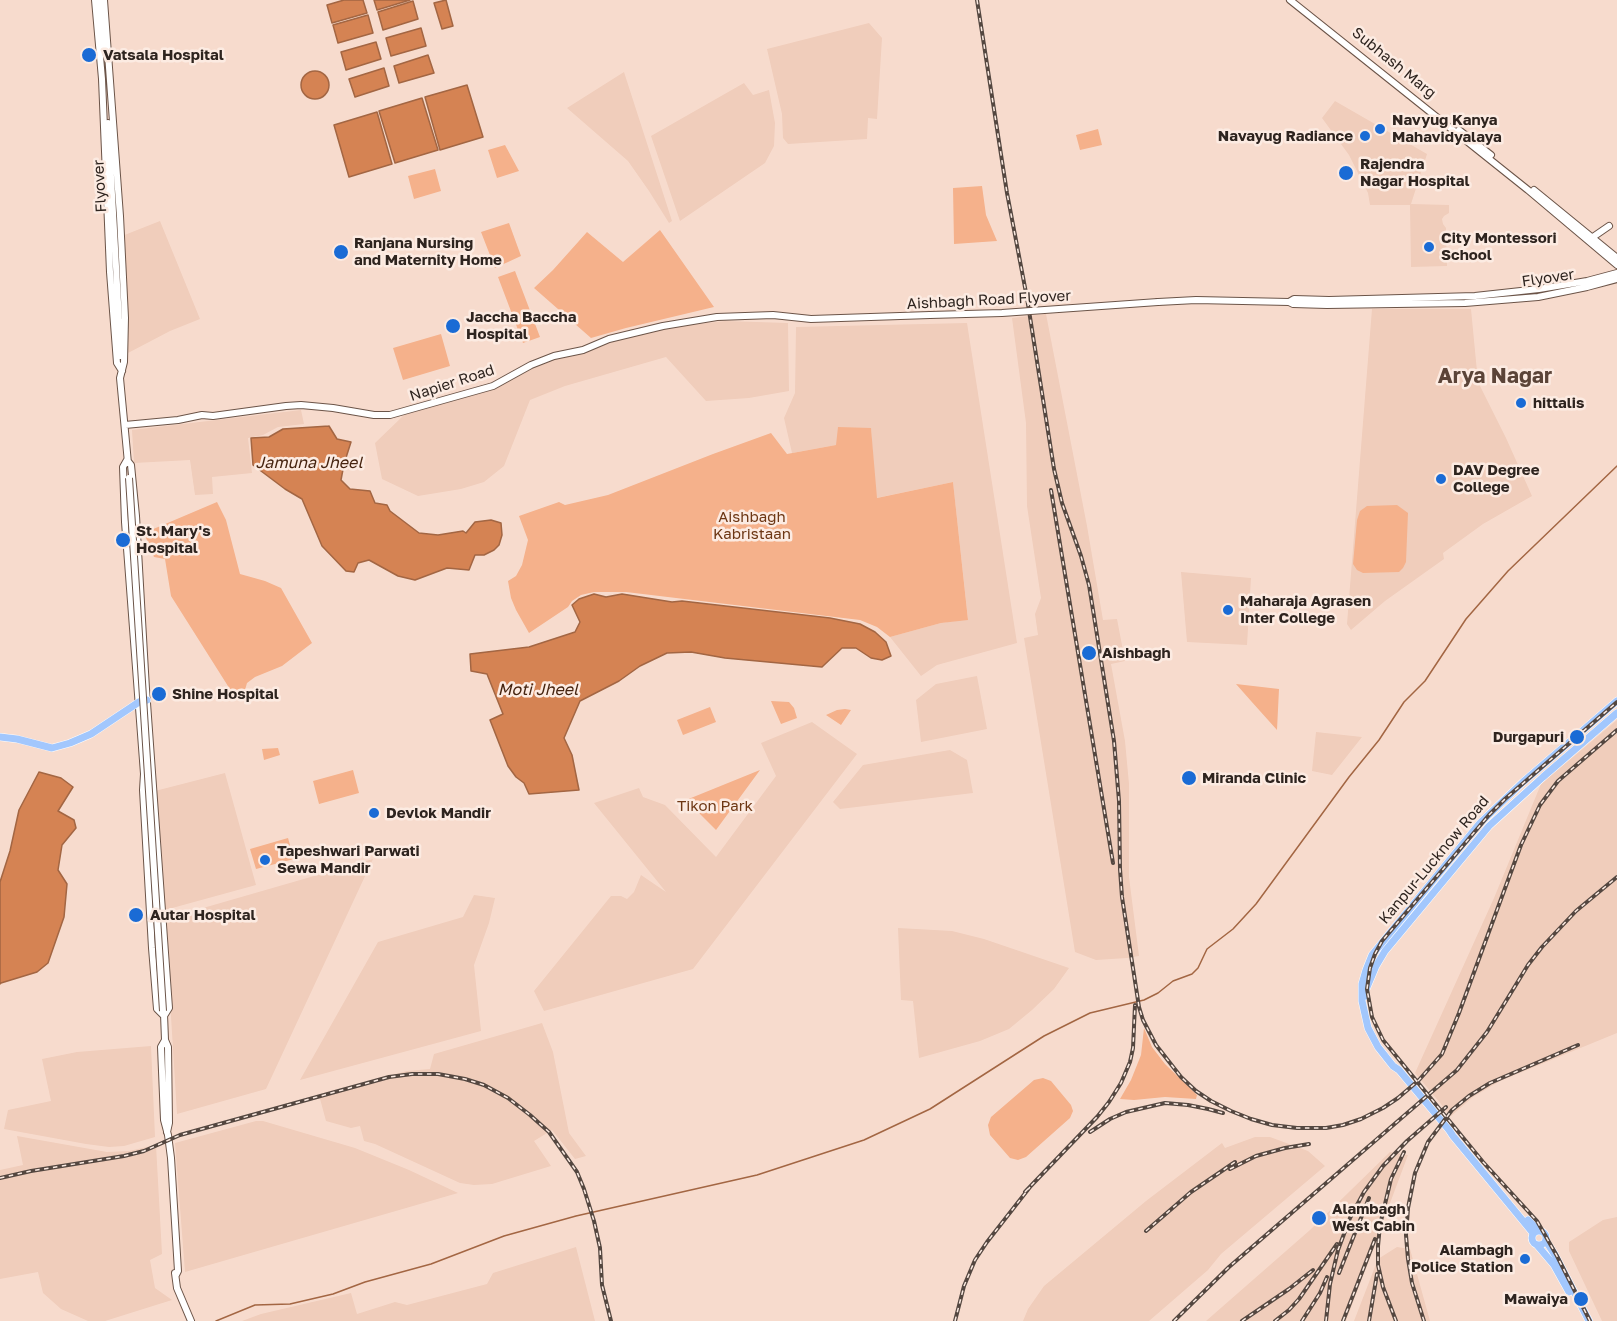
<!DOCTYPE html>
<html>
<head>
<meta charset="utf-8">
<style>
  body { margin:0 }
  canvas { display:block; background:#f7dbcd }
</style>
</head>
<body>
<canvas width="1617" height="1321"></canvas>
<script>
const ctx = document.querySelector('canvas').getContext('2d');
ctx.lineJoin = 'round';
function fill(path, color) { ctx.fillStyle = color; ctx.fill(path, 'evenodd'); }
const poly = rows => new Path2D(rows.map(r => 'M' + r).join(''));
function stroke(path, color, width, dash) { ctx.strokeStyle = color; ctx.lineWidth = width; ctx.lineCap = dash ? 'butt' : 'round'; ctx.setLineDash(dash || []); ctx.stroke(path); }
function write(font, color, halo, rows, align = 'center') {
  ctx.font = font + ' "Golos Text",sans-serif'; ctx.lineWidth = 5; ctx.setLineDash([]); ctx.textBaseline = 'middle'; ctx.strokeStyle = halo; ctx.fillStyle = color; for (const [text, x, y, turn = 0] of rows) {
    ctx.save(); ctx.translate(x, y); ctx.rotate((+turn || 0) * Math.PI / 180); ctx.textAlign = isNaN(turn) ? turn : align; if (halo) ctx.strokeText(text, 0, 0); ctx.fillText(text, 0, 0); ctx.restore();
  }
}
const built = poly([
  [869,23,882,38,877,119,868,118,867,139,788,144,783,138,782,114,767,49],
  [624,72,672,221,669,223,649,191,628,161,567,108],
  [744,83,753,95,769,90,775,123,774,146,765,163,680,221,651,136],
  [1335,101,1427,154,1411,204,1449,205,1449,213,1444,216,1442,219,1443,224,1446,228,1447,266,1411,267,1410,205,1370,205,1368,193,1349,155,1322,118],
  [160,221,200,319,170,331,128,353,122,236],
  [1372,309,1471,309,1478,382,1506,438,1532,496,1483,524,1443,553,1444,559,1385,601,1351,630,1347,624],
  [1046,314,1087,526,1103,620,1117,619,1125,661,1111,664,1125,741,1129,784,1129,877,1139,956,1127,958,1096,960,1075,952,1024,638,1038,635,1035,614,1041,598,1027,506,1026,423,1012,318],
  [725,321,788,323,789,391,749,398,706,401,666,357,565,386,530,400,504,466,484,482,461,489,418,496,382,479,375,443,404,415,492,390,531,367,567,354,671,327],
  [967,323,1017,643,937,665,921,676,890,637,941,623,968,619,953,482,876,498,871,429,836,445,792,453,784,418,795,393,796,327],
  [301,410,304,424,278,427,263,435,248,438,252,473,212,477,213,494,195,495,190,460,134,463,132,430],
  [1181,572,1251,578,1247,645,1187,642],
  [977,676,987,729,921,742,916,700,936,684],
  [1617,720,1617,1033,1500,1081,1473,1097,1451,1116,1415,1073,1494,898,1541,784],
  [812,722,857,754,693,969,544,1011,534,991,611,896,621,896,627,899,634,892,641,875,666,892,594,803,639,788,643,797,665,805,716,857,776,776,761,743],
  [1316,732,1362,737,1332,775,1312,771],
  [950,750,967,760,973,793,840,809,833,802,863,765],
  [225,773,256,885,165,910,155,791],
  [373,859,266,1089,177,1114,165,919],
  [474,895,495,898,489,923,474,965,481,1031,300,1080,378,942,463,917],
  [898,928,952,931,984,939,1069,968,1054,989,1032,1010,1009,1029,980,1041,919,1058,913,1001,901,1000],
  [542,1023,553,1052,569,1133,586,1156,575,1159,552,1130,534,1141,551,1166,492,1184,474,1185,460,1183,375,1144,364,1141,360,1126,351,1128,326,1121,319,1095,407,1071,430,1069,434,1054],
  [151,1046,155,1137,124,1146,109,1147,86,1144,4,1129,8,1110,51,1101,42,1059,77,1052],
  [256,1121,263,1121,355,1148,409,1170,458,1193,185,1272,175,1143],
  [17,1136,107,1152,129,1151,156,1145,162,1254,150,1260,155,1288,172,1300,105,1321,88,1321,61,1309,43,1293,38,1272,0,1279,0,1170,23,1165],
  [1255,1137,1270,1137,1308,1151,1325,1166,1221,1254,1208,1270,1149,1321,1023,1321,1028,1309,1044,1286,1146,1201,1222,1143,1225,1148],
  [1390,1152,1408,1155,1346,1321,1206,1321,1310,1230],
  [1617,1217,1617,1321,1602,1321,1569,1251,1569,1242,1603,1220],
  [576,1247,595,1321,242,1321,261,1314,351,1293,357,1314,395,1302,407,1305,487,1284,493,1273],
  [1397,1247,1410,1249,1430,1321,1354,1321,1378,1259]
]);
const green = poly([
  [1098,129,1102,145,1080,150,1076,135],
  [505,145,519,171,497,178,488,150],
  [435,169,441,191,414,199,408,176],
  [982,186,986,215,997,241,954,244,953,188],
  [509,223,521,256,495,268,481,232],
  [660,230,714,307,626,328,591,338,534,288,553,270,587,232,623,262],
  [515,271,540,337,523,343,498,277],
  [441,334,450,366,403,380,393,348],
  [838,427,871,428,877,498,953,482,968,620,941,623,890,637,877,627,860,620,626,592,594,592,581,595,572,601,568,607,529,633,516,610,511,598,508,581,516,576,522,565,528,540,519,516,559,502,565,505,608,495,713,454,771,433,787,454,836,445],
  [217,502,226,520,240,574,265,581,281,588,312,643,282,666,255,677,247,683,245,690,233,694,171,596,165,559,154,557,144,533],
  [1397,505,1408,513,1406,562,1403,568,1399,572,1363,573,1357,570,1353,564,1357,520,1360,511,1367,506],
  [1236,684,1279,689,1277,730,1251,701],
  [771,701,789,702,794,708,797,718,781,724],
  [710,707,716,722,683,735,677,720],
  [845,709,851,710,841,725,826,715,837,710],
  [278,748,280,755,264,760,262,749],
  [353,770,359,793,319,804,313,781],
  [760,770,716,830,686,800],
  [288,838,294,859,256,869,250,849],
  [1144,1028,1152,1047,1165,1064,1197,1095,1196,1099,1165,1097,1134,1100,1120,1099,1131,1080,1141,1055],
  [1043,1078,1051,1081,1071,1105,1073,1111,1070,1118,1026,1157,1018,1160,1010,1158,990,1135,988,1125,991,1117,1034,1080]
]);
const water = poly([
  [344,0,363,0,367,13,332,23,327,5,344,0],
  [374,0,410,0,377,10,374,0],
  [446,0,453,26,442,29,434,3,446,0],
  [413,1,418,19,383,30,378,12,413,1],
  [368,15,373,33,338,43,333,25,368,15],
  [421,28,426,46,391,56,386,38,421,28],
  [376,42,381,59,346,70,341,52,376,42],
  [428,55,434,73,399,83,394,66,428,55],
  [384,68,389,86,355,97,349,79,384,68],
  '301 85a14 14 0 1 1 28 0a14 14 0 1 1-28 0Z',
  [467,85,483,137,440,150,425,97,467,85],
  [422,98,438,150,395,163,379,111,422,98],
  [377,112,392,164,349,177,334,125,377,112],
  [329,426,337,439,351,442,344,464,341,480,350,489,370,491,375,503,387,505,390,511,419,533,438,535,463,531,466,533,475,522,491,520,501,523,502,535,499,545,494,550,484,555,475,555,469,570,447,568,415,580,398,576,369,560,358,563,354,572,346,571,322,546,302,499,285,489,253,465,251,438,269,437,283,429,329,426],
  [594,594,606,597,622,594,672,602,682,601,830,618,860,624,875,632,886,642,891,656,882,660,871,658,856,648,842,648,822,667,725,658,691,652,667,653,640,666,619,681,580,701,564,738,572,755,579,790,529,794,524,783,516,777,508,766,490,720,503,714,487,674,471,671,470,654,529,647,575,632,580,622,572,605,579,599,594,594],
  [39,772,61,778,73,787,58,811,74,820,76,828,62,845,58,870,67,884,64,917,48,963,37,972,1,983,0,984,0,882,10,851,19,810,39,772]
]);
const stream = poly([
  [216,1321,255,1305,290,1304,333,1294,365,1282,431,1264,504,1236,576,1216,757,1175,864,1140,930,1109,1044,1036,1090,1013,1144,1000,1158,993,1173,981,1192,974,1198,968,1207,949,1233,929,1256,904,1349,777,1379,740,1404,702,1425,681,1466,619,1508,571,1617,466]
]);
const secondary = poly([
  [95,0,102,79,110,272,117,363,122,371],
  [100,0,103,47],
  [104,0,120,216,125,318,124,362,120,378,128,463],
  [1290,0,1528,190,1617,265],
  [108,123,121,356],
  [1459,130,1491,155],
  [1534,190,1617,258],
  [1593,237,1609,226],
  [1158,302,1196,300,1289,302,1293,304,1327,305,1465,303,1538,297,1587,287,1617,279],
  [1289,302,1294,299,1329,300,1475,296,1539,289,1587,281,1617,273],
  [125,425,178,420,202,415,213,416,286,406,301,405,333,408,374,415,390,415,493,386,531,365,554,356,583,350,609,339,663,326,717,317,773,315,811,319,930,315],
  [127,460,123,467,125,522,144,774,143,790,152,948,157,1009,164,1016],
  [127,460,131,465,136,516,146,689,169,1008,164,1016],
  [164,1014,165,1040,168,1047,169,1123,167,1132],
  [165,1040,161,1047,164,1120,168,1135,171,1158,178,1271,176,1275],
  [175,1273,177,1288,191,1321]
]);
const primary = poly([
  [0,737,17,739,52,748,70,743,91,734,139,702,147,700],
  [1366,996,1365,992,1376,966,1385,951,1489,826,1543,777,1617,713],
  [1528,1220,1538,1230],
  '1532 1238a7 7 0 1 1 14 0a7 7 0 1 1-14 0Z',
  [1533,1233,1453,1136,1449,1130,1399,1070,1393,1066,1378,1047,1368,1028,1362,1001,1362,984,1366,970,1372,955,1480,823,1523,782,1617,701],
  [1546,1241,1555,1255,1589,1321],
  [1537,1245,1554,1265,1569,1292]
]);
const rail = poly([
  [977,0,1007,193,1027,298,1054,469,1062,503,1081,556,1089,585,1114,741,1119,801,1120,869,1122,897,1139,1007,1143,1020,1156,1045,1181,1077,1196,1091,1211,1101,1231,1111,1251,1119,1272,1125,1297,1128,1326,1128,1343,1125,1361,1119,1383,1108,1398,1098,1419,1080,1442,1054,1459,1013,1521,845,1540,805,1558,781,1617,730],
  [1051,490,1113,863],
  [1090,1132,1110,1119,1126,1112,1165,1103,1188,1105,1208,1109,1223,1113],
  [1230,1169,1256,1156,1285,1148,1309,1144],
  [0,1178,31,1171,124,1156,144,1151,180,1135,389,1077,412,1074,438,1074,465,1079,484,1085,508,1098,530,1115,549,1132,577,1172,584,1189,594,1221,600,1248,602,1285,611,1321],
  [1025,1192,1097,1117,1109,1102,1121,1083,1130,1062,1133,1048,1135,1005],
  [1146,1231,1191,1192,1235,1162],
  [1339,1273,1369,1198],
  [955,1321,964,1286,975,1260,987,1242,1030,1187],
  [1174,1321,1229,1267,1457,1070,1487,1032,1528,965,1542,947,1576,911,1617,877],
  [1242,1321,1289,1289,1313,1270],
  [1275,1321,1289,1310,1299,1299,1337,1244],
  [1302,1321,1320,1293,1327,1277],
  [1326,1321,1330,1284,1338,1250,1350,1218,1364,1192,1383,1166,1407,1141,1446,1107],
  [1343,1321,1375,1239],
  [1369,1321,1377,1274],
  [1396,1321,1383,1287,1378,1265,1378,1246,1380,1225,1391,1179,1404,1152],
  [1424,1321,1412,1283,1408,1259,1406,1235,1408,1208,1415,1173,1428,1142,1452,1110,1469,1096,1490,1083,1578,1045],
  [1590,1321,1557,1256,1537,1221,1483,1162,1383,1040,1372,1017,1367,989,1370,968,1375,954,1382,941,1489,815,1505,799,1617,702]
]);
const secondaryBridge = poly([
  [930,315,1002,313,1158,302],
  [129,478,163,1011]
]);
const markers = [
  [89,55,8,"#1a6bd5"],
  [1380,129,6,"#1a6bd5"],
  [1365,136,6,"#1a6bd5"],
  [1346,173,8,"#1a6bd5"],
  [1429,247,6,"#1a6bd5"],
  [341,252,8,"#1a6bd5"],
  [453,326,8,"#1a6bd5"],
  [1521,403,6,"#1a6bd5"],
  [1441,479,6,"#1a6bd5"],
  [123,540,8,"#1a6bd5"],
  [1228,610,6,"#1a6bd5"],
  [1089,653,8,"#1a6bd5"],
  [159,694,8,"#1a6bd5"],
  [1577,737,8,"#1a6bd5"],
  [1189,778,8,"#1a6bd5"],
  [374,813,6,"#1a6bd5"],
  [265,860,6,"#1a6bd5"],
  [136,915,8,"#1a6bd5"],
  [1319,1218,8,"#1a6bd5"],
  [1525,1259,6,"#1a6bd5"],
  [1581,1299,8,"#1a6bd5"]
];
const poiNames = [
  ["Vatsala Hospital",103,55],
  ["Navyug Kanya",1392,120],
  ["Mahavidyalaya",1392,137],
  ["Navayug Radiance",1353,136,"right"],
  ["Rajendra",1360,164],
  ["Nagar Hospital",1360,181],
  ["City Montessori",1441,238],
  ["School",1441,255],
  ["Ranjana Nursing",354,243],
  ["and Maternity Home",354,260],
  ["Jaccha Baccha",466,317],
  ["Hospital",466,334],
  ["hittalis",1533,403],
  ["DAV Degree",1453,470],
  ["College",1453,487],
  ["St. Mary's",136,531],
  ["Hospital",136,548],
  ["Maharaja Agrasen",1240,601],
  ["Inter College",1240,618],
  ["Aishbagh",1102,653],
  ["Shine Hospital",172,694],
  ["Durgapuri",1564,737,"right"],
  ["Miranda Clinic",1202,778],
  ["Devlok Mandir",386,813],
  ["Tapeshwari Parwati",277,851],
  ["Sewa Mandir",277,868],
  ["Autar Hospital",150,915],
  ["Alambagh",1332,1209],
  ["West Cabin",1332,1226],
  ["Alambagh",1513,1250,"right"],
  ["Police Station",1513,1267,"right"],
  ["Mawaiya",1568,1299,"right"]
];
const streetNames = [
  ["Subhash Marg",1394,63,39],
  ["Flyover",100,186,-93],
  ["Flyover",1548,278,-8],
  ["Aishbagh Road Flyover",989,300,-3],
  ["Napier Road",452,383,-18],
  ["Kanpur-Lucknow Road",1434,860,-50]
];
const parkNames = [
  ["Aishbagh",752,517],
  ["Kabristaan",752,534],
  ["Tikon Park",715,806]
];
const waterNames = [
  ["Jamuna Jheel",309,463],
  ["Moti Jheel",538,690]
];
const districtNames = [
  ["Arya Nagar",1495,376]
];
fill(built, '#f0cdbb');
fill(green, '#f5b18b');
fill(water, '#d58353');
stroke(water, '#a36643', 1.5);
stroke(stream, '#a36643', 1.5);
stroke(secondary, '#6b5448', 8);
stroke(primary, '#fff', 8);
stroke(secondary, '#fff', 6);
stroke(primary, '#a2c7fd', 7);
stroke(rail, '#544740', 4);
stroke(rail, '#fcebe2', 1.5, [4.5]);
stroke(secondaryBridge, '#6b5448', 8, []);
stroke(secondaryBridge, '#fff', 6);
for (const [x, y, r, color] of markers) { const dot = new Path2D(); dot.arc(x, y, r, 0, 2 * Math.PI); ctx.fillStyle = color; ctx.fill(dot); stroke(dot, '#fcebe2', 2); }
write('bold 15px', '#2e241f', '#fcebe2', poiNames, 'left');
write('15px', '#2e241f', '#fcebe2', streetNames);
write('15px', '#6d3714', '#fcebe2', parkNames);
write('italic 16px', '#462410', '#fcebe2', waterNames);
write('bold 21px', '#5b4438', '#fcebe2', districtNames);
</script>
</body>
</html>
